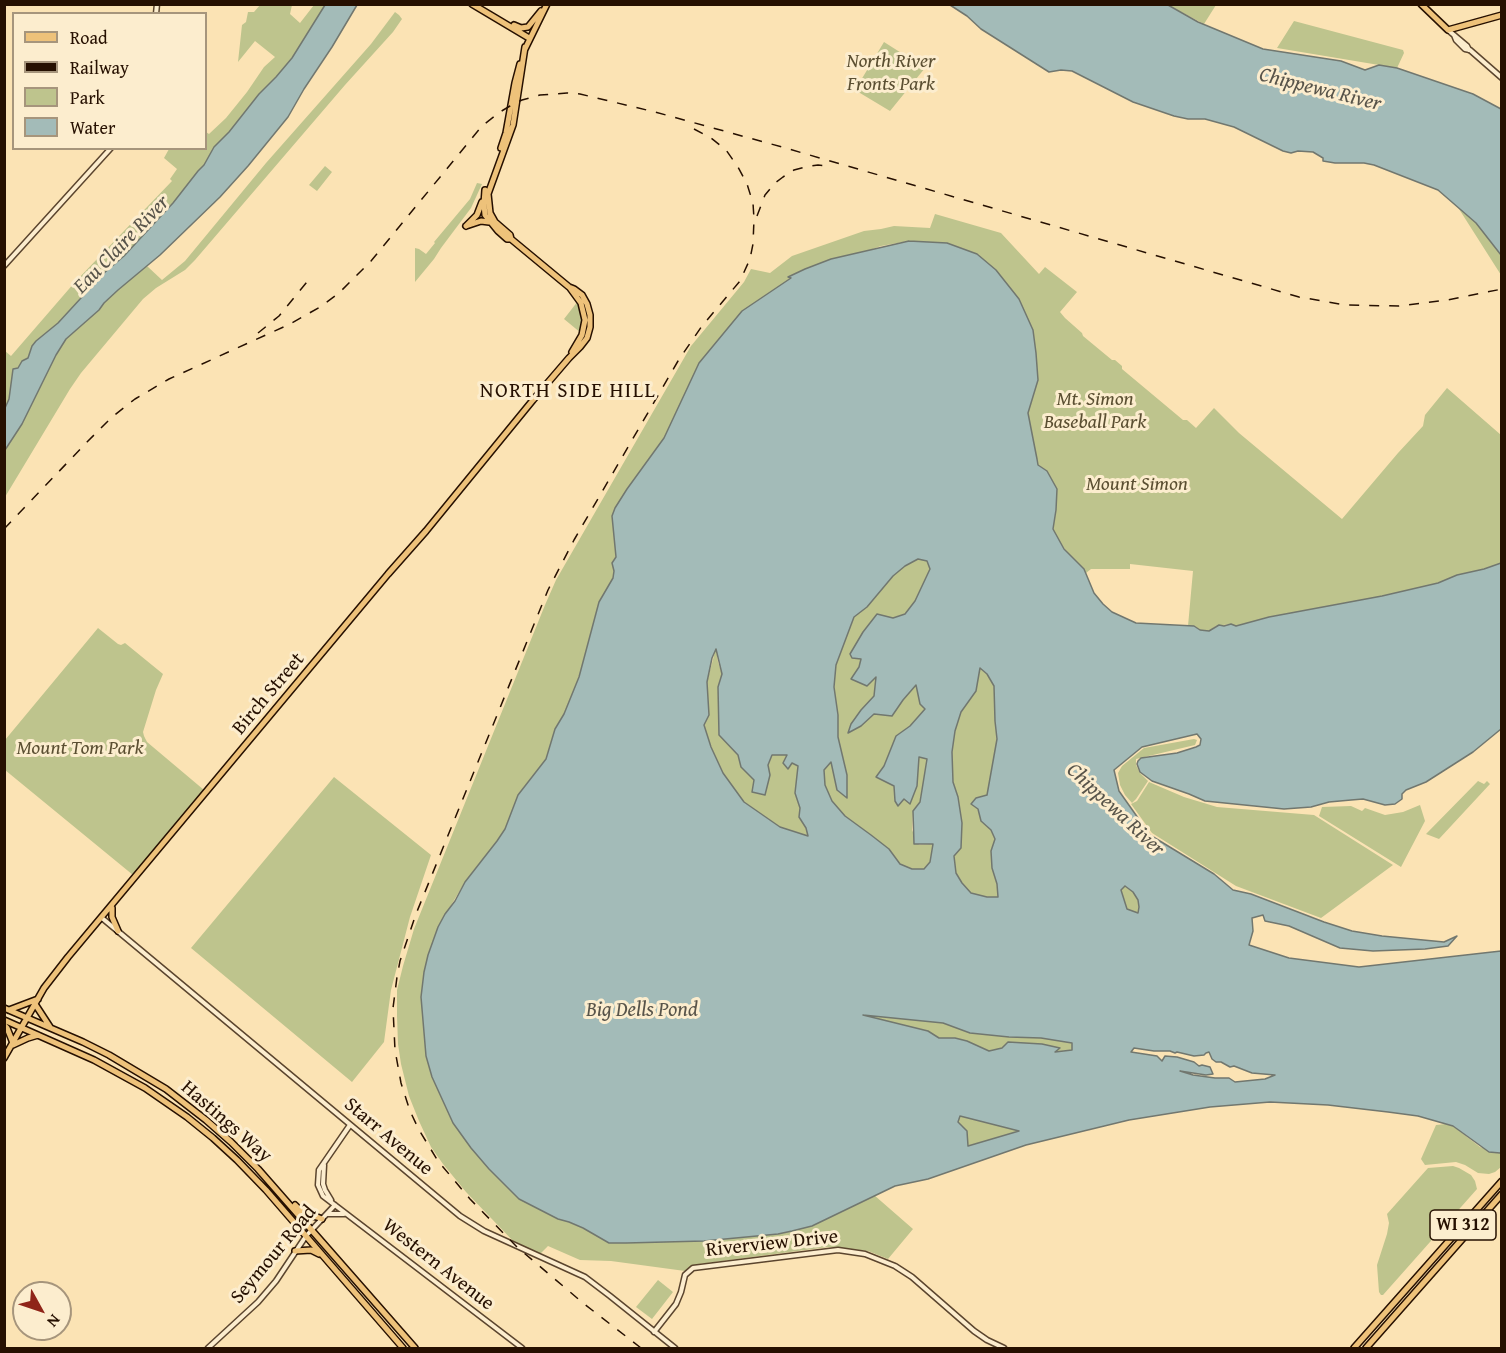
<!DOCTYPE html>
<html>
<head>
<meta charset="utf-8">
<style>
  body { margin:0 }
  #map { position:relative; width:1506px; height:1353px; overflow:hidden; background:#fbe3b4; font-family:"Gentium Book Plus",serif }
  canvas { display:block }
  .frame { position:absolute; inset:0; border:6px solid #261001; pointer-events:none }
  .legend { position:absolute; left:12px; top:12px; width:195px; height:138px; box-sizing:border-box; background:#fcedce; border:2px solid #a6957c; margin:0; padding:8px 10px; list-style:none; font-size:18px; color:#261001 }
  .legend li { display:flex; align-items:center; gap:12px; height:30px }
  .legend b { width:30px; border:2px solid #a6957c }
  .north { position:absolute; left:12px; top:1281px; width:60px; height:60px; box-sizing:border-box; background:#fcedce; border:2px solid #a6957c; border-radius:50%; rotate:130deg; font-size:16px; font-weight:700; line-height:24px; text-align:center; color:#261001 }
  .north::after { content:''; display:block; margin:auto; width:21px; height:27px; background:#8f2418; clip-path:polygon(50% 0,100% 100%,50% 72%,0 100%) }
</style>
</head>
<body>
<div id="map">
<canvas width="1506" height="1353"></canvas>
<div class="frame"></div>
<ul class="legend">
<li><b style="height:8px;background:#eec27a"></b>Road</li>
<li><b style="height:8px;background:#261001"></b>Railway</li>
<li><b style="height:16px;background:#bec48d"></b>Park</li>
<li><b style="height:16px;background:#a3bbb8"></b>Water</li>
</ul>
<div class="north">N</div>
</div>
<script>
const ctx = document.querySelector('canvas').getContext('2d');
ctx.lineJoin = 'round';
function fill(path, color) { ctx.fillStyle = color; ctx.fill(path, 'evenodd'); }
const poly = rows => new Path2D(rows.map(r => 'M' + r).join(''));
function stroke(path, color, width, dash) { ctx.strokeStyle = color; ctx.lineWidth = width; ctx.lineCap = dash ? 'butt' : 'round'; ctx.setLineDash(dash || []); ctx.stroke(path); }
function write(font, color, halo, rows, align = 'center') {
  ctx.font = font + ' "Gentium Book Plus",serif'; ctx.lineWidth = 6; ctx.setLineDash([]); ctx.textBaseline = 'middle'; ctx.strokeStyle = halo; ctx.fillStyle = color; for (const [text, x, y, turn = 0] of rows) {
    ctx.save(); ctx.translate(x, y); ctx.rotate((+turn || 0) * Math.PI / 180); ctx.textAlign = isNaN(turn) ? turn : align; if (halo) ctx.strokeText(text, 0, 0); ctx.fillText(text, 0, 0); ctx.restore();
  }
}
const green = poly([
  [260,5,292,5,290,14,300,23,314,5,325,5,292,58,276,77,259,94,229,132,214,147,204,165,198,171,173,203,124,256,104,273,58,323,36,341,32,346,28,358,22,361,18,368,13,369,9,399,5,408,5,351,11,356,75,282,172,181,170,179,177,169,164,158,169,149,206,148,206,132,209,134,226,118,247,92,264,67,275,57,255,41,238,62,242,25,246,22,248,12,254,12],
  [1168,5,1216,5,1204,24],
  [395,12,399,15,402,19,393,32,345,85,195,260,185,270,156,288,143,299,81,373,70,389,5,497,5,450,22,424,56,355,66,339,99,310,104,303,118,290,147,266,162,280,185,261,266,163,371,44],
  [1294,21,1403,50,1404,53,1397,68,1277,48],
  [884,42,925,68,890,111,855,90],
  [325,166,332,172,317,191,309,185],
  [477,183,482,184,471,208,441,248,434,259,415,282,415,248,419,249,426,254,435,243,434,242,470,199],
  [1459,209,1476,223,1501,255,1501,275],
  [935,214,1001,233,1039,274,1045,267,1077,292,1060,312,1065,318,1082,333,1083,336,1112,360,1115,360,1122,366,1122,369,1183,420,1187,420,1196,428,1214,408,1239,433,1342,519,1398,453,1423,426,1425,415,1447,388,1501,435,1501,563,1484,569,1457,575,1438,583,1382,596,1269,617,1236,626,1231,624,1216,626,1209,631,1200,630,1194,626,1188,626,1193,571,1130,564,1130,569,1091,569,1086,573,1084,569,1069,554,1060,543,1053,529,1056,510,1057,489,1047,471,1038,465,1029,420,1028,413,1038,380,1033,330,1019,299,988,263,964,249,947,243,909,241,881,246,792,278,699,363,664,438,627,489,613,523,616,557,612,563,614,571,613,578,599,602,579,677,564,714,555,729,546,759,518,795,505,829,497,841,465,882,438,927,432,1077,453,1123,489,1169,519,1199,558,1219,569,1222,593,1233,626,1243,704,1241,778,1234,812,1226,874,1195,913,1229,888,1259,868,1251,828,1247,699,1264,690,1267,685,1271,611,1261,580,1260,548,1246,538,1256,526,1247,514,1242,466,1192,443,1164,431,1147,419,1121,409,1096,401,1064,398,1044,397,1016,397,990,403,966,414,929,545,605,556,580,691,346,744,282,751,269,770,273,792,256,864,231,881,229,894,226,930,228],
  [578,301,583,313,581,333,564,319],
  [918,559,928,561,930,569,915,601,905,614,892,618,861,658,859,667,852,679,876,676,875,696,861,710,848,733,861,726,874,714,892,716,903,700,916,685,920,704,925,709,910,726,896,736,884,766,876,777,894,786,895,801,898,806,904,799,919,757,927,759,920,802,913,811,912,830,919,845,933,844,930,862,924,869,912,869,900,864,889,849,871,835,845,816,832,801,825,785,824,770,831,761,837,790,847,775,838,737,838,715,834,687,836,665,854,617,867,607,893,576,905,566],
  [98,628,118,644,121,645,125,643,163,674,156,690,143,732,144,736,147,742,204,790,133,875,5,770,5,740],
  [716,648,718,662,722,674,718,688,719,735,738,755,741,767,755,780,752,792,770,775,768,765,772,755,787,755,788,768,792,762,799,766,795,793,800,808,799,817,806,828,808,836,780,827,744,802,723,773,711,747,704,725,709,715,707,682],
  [979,668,987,674,994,686,995,721,997,739,987,795,978,809,981,821,991,830,995,840,992,868,997,884,998,897,987,897,971,893,962,883,956,873,954,855,961,848,962,823,958,797,953,782,952,752,955,731,961,712,976,691],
  [1194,739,1197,740,1195,745,1136,759,1136,765,1140,773,1148,781,1136,799,1132,803,1125,795,1120,785,1118,773,1122,766,1144,748],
  [334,777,431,855,410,917,391,990,384,1042,352,1082,191,948],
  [1478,781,1484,784,1487,781,1490,784,1439,839,1426,834],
  [1149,782,1184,797,1217,807,1314,815,1393,865,1321,918,1236,886,1152,833,1131,804,1137,801],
  [1420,805,1425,821,1401,867,1319,816,1322,807,1351,806,1362,811,1365,808,1385,815,1403,812],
  [1125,886,1133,892,1138,900,1139,907,1138,913,1127,909,1121,890],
  [859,1014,943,1023,970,1033,1009,1037,1041,1038,1073,1043,1072,1050,1053,1052,1042,1044,1008,1042,1002,1048,989,1051,967,1041,955,1038,939,1038,928,1031],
  [960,1116,1021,1131,967,1146,967,1131,958,1122],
  [1446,1124,1453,1126,1480,1147,1500,1153,1501,1152,1501,1167,1495,1172,1489,1174,1478,1173,1465,1165,1456,1162,1425,1165,1421,1159,1436,1125],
  [1453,1166,1459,1168,1471,1175,1475,1181,1477,1189,1383,1295,1381,1295,1379,1292,1377,1265,1387,1234,1389,1223,1387,1214,1428,1168],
  [658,1280,673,1292,652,1319,636,1307]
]);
const water = poly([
  [325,5,357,5,332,47,304,89,288,117,248,166,220,197,160,255,118,290,104,303,99,310,66,339,56,355,22,424,5,450,5,408,9,399,13,369,18,368,22,361,28,358,32,346,36,341,58,323,104,273,124,256,173,203,198,171,204,165,214,147,229,132,259,94,276,77,292,58,325,5],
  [950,5,1168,5,1198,22,1263,49,1341,61,1365,70,1379,65,1397,68,1473,94,1501,109,1501,255,1476,223,1438,190,1374,165,1364,163,1335,163,1323,161,1323,158,1313,152,1298,151,1291,153,1283,151,1234,127,1205,119,1188,119,1174,116,1133,102,1072,71,1061,70,1049,72,981,29,967,16,950,5],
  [909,241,947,243,977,254,996,270,1019,299,1033,330,1036,353,1038,380,1028,413,1037,459,1038,465,1047,471,1057,489,1056,510,1053,529,1064,549,1084,569,1094,593,1103,604,1112,612,1136,623,1194,626,1200,630,1209,631,1219,625,1224,626,1231,624,1236,626,1269,617,1382,596,1438,583,1457,575,1484,569,1501,563,1501,729,1473,752,1426,782,1406,790,1402,794,1402,799,1395,804,1385,805,1363,799,1351,800,1329,802,1311,807,1284,809,1205,801,1189,794,1152,781,1140,772,1137,764,1138,761,1141,758,1177,753,1196,747,1200,745,1201,739,1197,734,1142,747,1114,770,1119,791,1150,835,1214,874,1233,890,1251,894,1324,922,1352,931,1382,936,1444,942,1457,936,1448,946,1425,949,1373,951,1340,948,1289,926,1265,921,1263,915,1252,918,1253,931,1249,945,1289,958,1359,967,1501,951,1502,1152,1500,1153,1489,1152,1453,1126,1418,1116,1388,1112,1328,1105,1270,1102,1210,1107,1129,1120,1026,1145,928,1179,895,1186,812,1226,792,1231,778,1234,704,1241,626,1243,609,1243,583,1228,569,1222,558,1219,519,1199,489,1169,471,1148,453,1123,432,1077,426,1056,421,997,424,972,428,955,438,927,445,914,455,901,465,882,497,841,505,829,518,795,546,759,555,729,564,714,579,677,599,602,613,578,614,571,612,563,616,557,612,516,615,508,627,489,664,438,699,363,742,311,791,278,788,277,805,269,831,259,909,241],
  [918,559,927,561,930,569,915,601,905,614,893,618,877,614,863,632,850,654,852,658,861,659,859,667,851,679,867,686,876,677,874,696,861,710,851,724,848,733,861,726,874,714,892,716,903,700,916,685,920,704,925,709,910,726,896,736,884,766,876,777,894,786,895,801,898,806,904,799,910,804,917,786,919,757,927,759,920,802,913,811,914,844,933,844,930,862,924,869,912,869,900,864,889,849,871,835,845,816,832,801,825,785,824,770,831,762,837,790,847,798,847,775,838,737,838,715,834,687,836,665,854,617,867,607,893,576,905,566,918,559],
  [716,649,722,674,718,687,719,735,738,755,741,767,754,780,752,792,765,795,770,775,768,765,772,755,787,755,783,763,788,769,792,763,798,766,795,793,800,808,799,817,806,828,808,836,780,827,744,802,723,773,711,747,704,725,709,715,707,682,712,658,716,649],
  [980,668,987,674,994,686,995,721,997,739,987,795,976,798,971,804,978,809,981,821,991,830,995,839,991,851,992,868,997,884,998,897,987,897,971,893,962,883,956,873,954,856,961,848,962,823,958,797,953,782,952,752,955,731,961,712,976,691,980,668],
  [1125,886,1133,892,1138,900,1139,907,1138,913,1127,909,1121,890,1125,886],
  [863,1015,943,1023,970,1033,1009,1037,1041,1038,1072,1043,1072,1050,1055,1052,1060,1048,1042,1044,1008,1042,1002,1048,989,1051,967,1041,955,1038,939,1038,928,1031,863,1015],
  [1134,1048,1154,1051,1170,1051,1175,1053,1177,1052,1194,1056,1204,1055,1206,1053,1209,1052,1212,1059,1216,1062,1221,1062,1230,1067,1234,1066,1252,1073,1275,1075,1265,1079,1235,1082,1229,1078,1215,1078,1193,1075,1180,1071,1206,1075,1213,1074,1210,1067,1202,1065,1199,1066,1194,1062,1177,1057,1165,1056,1162,1061,1157,1056,1131,1052,1134,1048],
  [960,1116,1019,1131,968,1146,967,1131,958,1122,960,1116]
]);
const minor = poly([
  [156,14,157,4],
  [1448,30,1467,46,1469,50],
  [1454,35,1456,40,1465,49,1470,50,1502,78],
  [4,266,111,148],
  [102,918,460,1216,484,1231,585,1277,610,1296,675,1348],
  [350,1125,319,1170,318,1185,323,1196,522,1348],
  [324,1165,323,1184,325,1190,331,1200],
  [328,1214,344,1214],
  [654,1332,676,1304,681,1292,685,1275,693,1268,838,1250,865,1254,895,1266,912,1277,974,1331,987,1340,1004,1348],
  [208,1348,258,1302,276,1281,306,1236,335,1205]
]);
const major = poly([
  [472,4,529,38],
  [1421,4,1448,30,1502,15],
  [514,25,521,28,528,27,541,11],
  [525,49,547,4],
  [501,148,506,133,515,83,520,64],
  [485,190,484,204,485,215,498,231,507,239,511,239],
  [466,226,477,215,482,202],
  [466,226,481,221,489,222],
  [570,288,581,303,585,320,582,335,572,352],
  [112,908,112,917,118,931],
  [35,1004,50,1027],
  [4,1008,83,1042,109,1055,166,1089,206,1120,231,1142,258,1169,415,1348],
  [9,1010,38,999],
  [4,1020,94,1060,145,1088,187,1117,213,1138,237,1160,266,1190,403,1348],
  [4,1025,7,1028,13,1043],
  [13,1045,28,1038,38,1035],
  [4,1058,44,988,68,957,388,574,426,531,533,400,569,358,580,347,587,338,590,327,590,315,587,304,582,295,574,289,569,287,511,239,510,235,495,222,490,213,488,194,513,125,525,47],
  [295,1205,304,1214,317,1217,322,1219],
  [295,1251,311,1250,319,1254],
  [1354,1348,1502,1181],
  [1366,1348,1502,1194]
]);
const rail = poly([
  [757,216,765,195,775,183,783,177,794,170,805,167,818,165,828,166],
  [258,333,279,316,311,277],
  [4,529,87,442,112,417,135,399,169,379,290,324,320,307,339,293,371,261,482,126,500,112,510,106,522,100,540,95,567,93,580,94,655,112,782,147,1299,297,1345,305,1399,306,1448,300,1502,289],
  [641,1348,583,1303,517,1247,470,1199,438,1161,419,1130,410,1111,401,1083,395,1050,393,1008,397,977,400,961,416,914,548,590,574,540,678,361,702,326,740,281,750,259,753,244,754,219,753,203,747,184,738,167,726,150,711,138,694,129]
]);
const shields = [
  [1463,1225,66]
];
const shieldNames = [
  ["WI 312",1463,1225]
];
const parkNames = [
  ["North River",891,62],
  ["Fronts Park",891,85],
  ["Mt. Simon",1095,400],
  ["Baseball Park",1095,423],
  ["Mount Simon",1137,485],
  ["Mount Tom Park",80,749]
];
const streetNames = [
  ["Birch Street",269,694,-50],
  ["Hastings Way",226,1122,41],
  ["Starr Avenue",388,1137,40],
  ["Riverview Drive",772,1244,-6],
  ["Seymour Road",274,1255,-50],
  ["Western Avenue",438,1265,38]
];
const waterNames = [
  ["Chippewa River",1320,90,14],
  ["Eau Claire River",122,245,-46],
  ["Chippewa River",1115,810,43],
  ["Big Dells Pond",642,1011]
];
const neighbourhoodNames = [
  ["NORTH SIDE HILL",568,392]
];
fill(green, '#bec48d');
fill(water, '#a3bbb8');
stroke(water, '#71776f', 1.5);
stroke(minor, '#5b452e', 7);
stroke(major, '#261001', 8);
stroke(minor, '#fcedce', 4);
stroke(major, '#eec27a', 5);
stroke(rail, '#261001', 1.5, [10, 10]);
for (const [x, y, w] of shields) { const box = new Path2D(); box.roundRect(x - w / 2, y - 15, w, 30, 4.5); ctx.fillStyle = '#fcedce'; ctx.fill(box); stroke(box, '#261001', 1.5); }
write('bold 18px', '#261001', null, shieldNames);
write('italic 20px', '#5b4f32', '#fcedce', parkNames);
write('20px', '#261001', '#fcedce', streetNames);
write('italic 21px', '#58544a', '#fcedce', waterNames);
ctx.letterSpacing = '1.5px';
write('21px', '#261001', '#fcedce', neighbourhoodNames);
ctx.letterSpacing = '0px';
</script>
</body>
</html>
